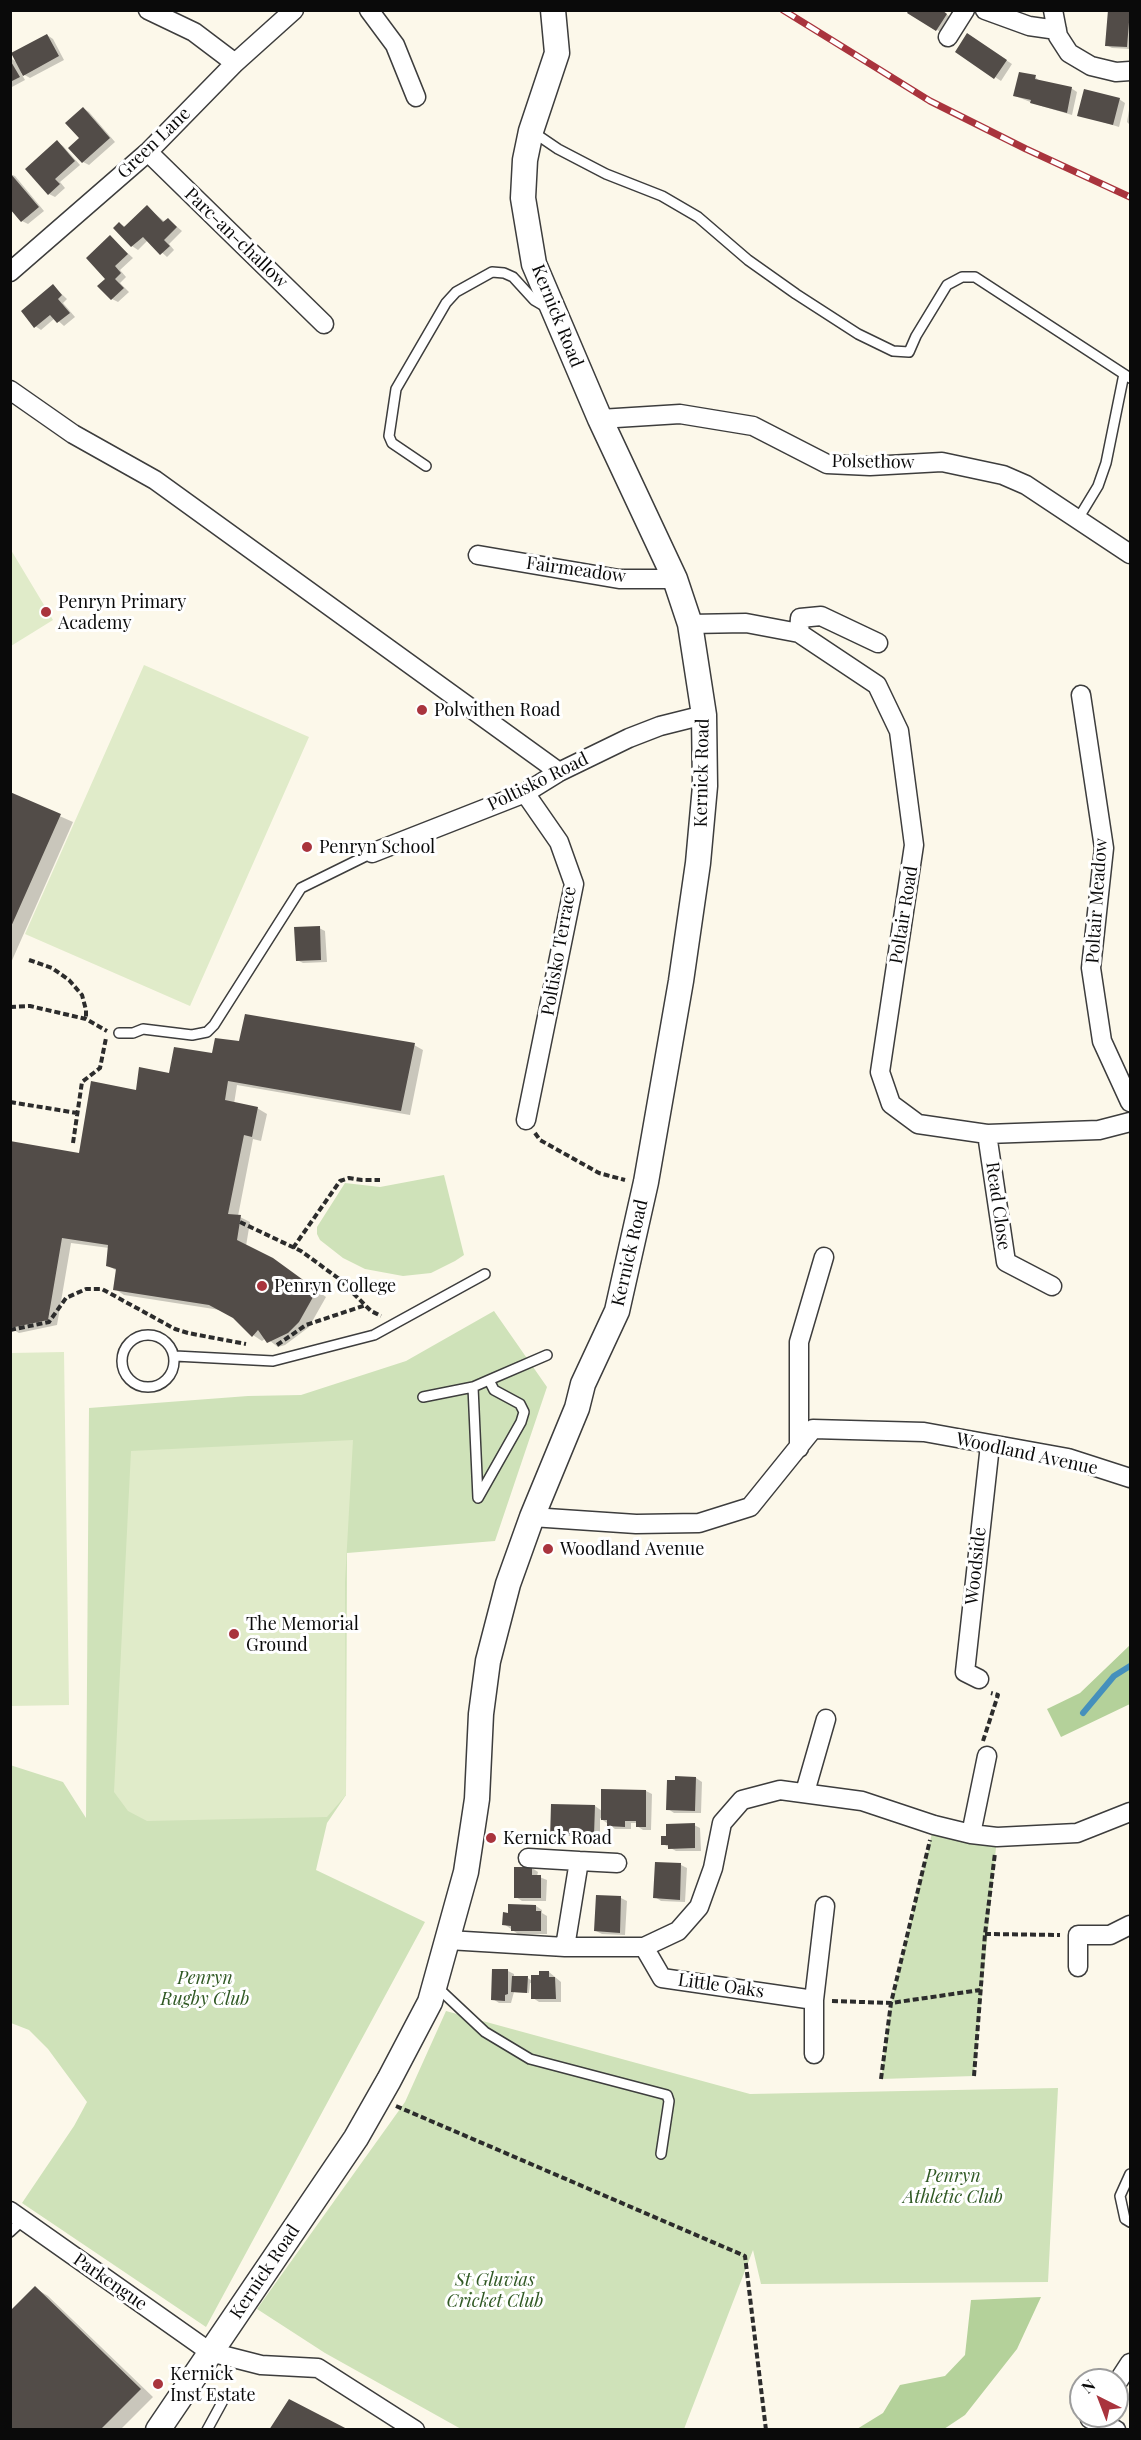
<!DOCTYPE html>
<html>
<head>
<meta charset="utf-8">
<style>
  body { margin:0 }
  #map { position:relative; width:1141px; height:2440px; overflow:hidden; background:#fcf8ea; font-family:"Playfair Display",serif }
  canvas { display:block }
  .frame { position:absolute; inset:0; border:12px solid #0a0a0a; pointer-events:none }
  .north { position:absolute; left:1069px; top:2368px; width:60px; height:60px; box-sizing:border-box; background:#fff; border:2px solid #9d9d9d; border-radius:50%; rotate:318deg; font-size:16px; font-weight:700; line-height:24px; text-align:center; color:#0a0a0a }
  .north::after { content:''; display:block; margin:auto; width:21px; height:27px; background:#a9343d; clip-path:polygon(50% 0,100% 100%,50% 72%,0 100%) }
</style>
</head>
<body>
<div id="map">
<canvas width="1141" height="2440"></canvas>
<div class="frame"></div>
<div class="north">N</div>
</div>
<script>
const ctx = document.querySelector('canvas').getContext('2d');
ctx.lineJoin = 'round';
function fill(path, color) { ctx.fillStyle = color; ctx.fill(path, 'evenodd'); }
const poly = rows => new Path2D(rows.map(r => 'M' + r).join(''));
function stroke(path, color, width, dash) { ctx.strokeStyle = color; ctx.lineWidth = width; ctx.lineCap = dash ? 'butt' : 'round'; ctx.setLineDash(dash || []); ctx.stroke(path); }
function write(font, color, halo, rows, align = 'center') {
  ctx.font = font + ' "Playfair Display",serif'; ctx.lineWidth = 6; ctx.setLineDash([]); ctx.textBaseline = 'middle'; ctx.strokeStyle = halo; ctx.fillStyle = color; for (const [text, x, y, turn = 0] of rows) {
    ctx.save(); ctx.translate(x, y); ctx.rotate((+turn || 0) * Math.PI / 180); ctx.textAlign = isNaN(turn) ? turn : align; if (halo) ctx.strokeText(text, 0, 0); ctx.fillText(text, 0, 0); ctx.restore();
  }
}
const green = poly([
  [444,1175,464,1255,455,1261,431,1273,403,1276,365,1269,343,1258,320,1240,317,1234,317,1227,345,1183,380,1187],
  [494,1311,547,1387,495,1541,347,1553,346,1795,327,1823,316,1870,425,1922,206,2327,22,2203,74,2126,87,2102,48,2049,29,2030,11,2023,10,1765,63,1782,86,1818,89,1408,248,1396,301,1395,406,1361],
  [934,1825,997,1837,974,2076,881,2079,891,2003],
  [446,2011,750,2094,1058,2088,1048,2282,761,2284,753,2250,684,2429,461,2429,325,2353,257,2309,405,2102]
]);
const forest = poly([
  [1130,1645,1130,1704,1061,1737,1047,1709,1080,1693],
  [1041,2297,1017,2349,965,2415,944,2429,857,2429,883,2413,900,2385,945,2376,965,2355,971,2300]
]);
const pitch = poly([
  [11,550,53,620,11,646,10,646],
  [144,665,309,737,190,1006,25,934],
  [64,1352,69,1705,11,1706,11,1353],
  [353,1440,345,1582,346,1795,327,1817,147,1821,128,1811,114,1792,131,1451]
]);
const shadow = poly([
  [940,10,952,18,942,33,909,12],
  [1109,10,1130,10,1130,49,1112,48,1106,45],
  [47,35,53,39,64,60,30,78,21,73,25,80,10,88,10,58,17,62],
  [974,39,1012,64,1001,81,995,77],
  [1035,77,1041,82,1071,88,1077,92,1072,115,1038,105,1015,96],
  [1119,99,1125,103,1119,127,1079,115],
  [1130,104,1130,125,1127,122],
  [83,108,89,112,115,142,89,165,83,162,81,138],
  [57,142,63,146,80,165,60,182,65,188,55,197,49,194],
  [10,174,15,176,44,211,28,224,22,221],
  [147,207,165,222,168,219,182,231,169,244,174,250,167,257,148,240,138,250,132,246,120,224,126,227],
  [110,237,133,258,120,270,126,277,120,283,129,292,118,302,112,299,107,279],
  [53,286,67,299,63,303,75,317,64,326,55,318,41,330,35,326],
  [10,794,73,822,10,965],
  [319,928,325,931,327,962,303,963,297,960],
  [240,1043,414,1045,423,1050,410,1115,237,1085,234,1104,257,1108,267,1114,261,1141,253,1139,238,1216,250,1222,246,1246,283,1266,326,1297,309,1327,285,1345,278,1347,266,1338,262,1341,253,1335,235,1318,220,1310,124,1295,115,1289,117,1271,107,1265,109,1248,71,1243,57,1325,19,1333,10,1328,10,1143,80,1155,137,1092],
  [696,1778,702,1782,701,1813,674,1813,668,1809],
  [646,1791,652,1794,651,1830,643,1830,637,1826,637,1823,631,1823,631,1829,615,1829,600,1818,600,1839,595,1839,595,1845,579,1844,573,1841,573,1836,564,1836,564,1842,552,1839,553,1805,595,1806,602,1811],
  [694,1825,700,1828,701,1851,676,1851,663,1844,668,1838],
  [657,1864,681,1865,687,1868,685,1902,661,1901,655,1897],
  [532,1868,538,1872,537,1876,547,1880,546,1901,522,1901,516,1897],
  [597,1897,621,1898,627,1901,625,1935,602,1934,596,1931],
  [509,1906,536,1906,542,1910,542,1913,547,1916,547,1934,518,1934,504,1924,509,1914],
  [494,1971,508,1971,514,1974,514,1977,528,1978,532,1981,549,1972,561,1982,561,2002,539,2002,533,1998,532,1983,530,1983,529,1993,514,1992,511,2003,499,2003,493,1999],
  [35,2288,48,2296,153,2397,120,2430,10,2430]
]);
const stream = poly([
  [1083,1713,1114,1676,1130,1666]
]);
const building = poly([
  [909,10,942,10,947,14,936,31,907,13],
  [1108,10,1130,10,1127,47,1105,46],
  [967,33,1007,60,994,79,955,52],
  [47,34,59,56,23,76,11,53],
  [10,60,20,77,10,82],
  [1019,72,1036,75,1035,79,1072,87,1067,113,1030,103,1031,100,1013,96],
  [1084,89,1120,98,1113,125,1077,116],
  [83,107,110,138,82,163,68,148,79,138,65,123],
  [57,140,75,161,55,179,60,184,48,195,25,169],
  [10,173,39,207,21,222,10,209],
  [147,205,163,222,168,218,177,227,164,240,170,246,160,255,143,237,131,247,113,228,119,222,124,227],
  [110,235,128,254,115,266,121,273,115,279,124,288,111,300,97,286,105,279,86,258],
  [53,284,62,295,58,299,70,313,57,323,50,315,34,328,21,311],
  [10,792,61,814,10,929],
  [320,926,321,960,296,961,294,927],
  [245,1014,415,1043,401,1111,228,1081,225,1100,258,1107,252,1137,244,1135,228,1214,241,1215,237,1240,273,1258,317,1290,299,1322,288,1333,267,1343,258,1330,252,1337,233,1318,209,1305,113,1290,116,1269,106,1266,108,1245,62,1238,48,1320,10,1328,10,1141,79,1153,91,1081,136,1090,139,1067,169,1073,174,1047,212,1053,215,1038,239,1041],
  [675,1776,696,1777,695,1811,666,1810,667,1780,675,1780],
  [601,1789,646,1790,646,1827,636,1827,636,1821,625,1821,625,1827,607,1826,607,1820,601,1820],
  [551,1804,595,1805,594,1836,589,1836,589,1842,571,1842,571,1834,559,1833,558,1840,550,1840],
  [695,1823,695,1848,668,1849,668,1845,661,1845,661,1836,666,1836,666,1824],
  [655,1862,681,1863,680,1900,653,1898],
  [514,1867,532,1867,532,1875,541,1875,541,1898,514,1898],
  [596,1895,621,1896,620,1933,594,1931],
  [508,1904,536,1905,536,1911,541,1911,541,1931,511,1931,511,1926,502,1925,503,1912,508,1913],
  [492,1969,508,1969,508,1994,505,1995,505,2001,491,2000],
  [539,1971,549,1971,549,1977,555,1977,556,1999,531,1999,531,1975,539,1975],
  [512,1976,528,1976,527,1993,511,1992],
  [35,2286,141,2389,100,2430,10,2430,10,2311],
  [289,2399,349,2430,269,2430]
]);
const path = poly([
  [29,960,52,968,69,980,82,995,86,1010,86,1019],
  [10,1007,30,1006,86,1019,107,1031],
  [10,1102,77,1113],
  [535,1133,540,1140,599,1173,625,1180],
  [73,1143,82,1082,100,1068,106,1038],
  [240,1222,301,1251,338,1278,371,1311,381,1316],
  [293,1248,340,1181,349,1178,362,1180,380,1180],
  [10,1330,49,1322,66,1298,86,1289,102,1289,175,1329,188,1333,246,1344],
  [277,1345,306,1325,366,1305],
  [983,1741,998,1695,991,1693],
  [985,1934,1060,1935],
  [832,2001,891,2003,980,1990],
  [974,2076,985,1934,995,1853],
  [881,2079,891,2003,930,1840],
  [396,2106,745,2256,766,2430]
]);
const service = poly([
  [533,132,558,149,606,174,662,196,698,217,748,260,796,294,858,334,893,351,909,352,916,336,947,285,962,277,975,277,1130,378],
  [426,466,392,443,389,436,396,389,446,303,456,292,492,272,504,273,513,277,534,300,546,307],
  [1078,519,1098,486,1106,463,1124,374],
  [119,1033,133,1033,143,1029,192,1035,207,1032,214,1025,301,888,372,853],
  '122 1361a26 26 0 1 1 52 0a26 26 0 1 1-52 0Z',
  [175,1356,273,1361,374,1335,485,1274],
  [489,1380,494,1390,520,1404,524,1412,521,1422,478,1498,473,1387,489,1380,547,1355],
  [423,1397,473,1387],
  [437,1987,485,2032,530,2059,667,2095,669,2101,661,2154],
  [1130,2174,1120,2196,1125,2219,1130,2222],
  [10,2232,23,2220],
  [207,2430,225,2397]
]);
const minor = poly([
  [148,10,194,32,235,63],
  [369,10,395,45,416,97],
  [985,10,1029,26,1057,30],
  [1053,10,1058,36,1069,53,1091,66,1116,72,1130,71],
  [948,37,965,10],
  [148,152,324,324],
  [10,272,148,152,235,63,294,10],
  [10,390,73,434,155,480,559,772],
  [600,419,680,414,753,426,827,464,870,466,942,462,1003,475,1026,485,1130,554],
  [478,555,619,579,675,579],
  [690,624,746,623,799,633,877,685,899,731,914,845,880,1072,891,1104,918,1124,987,1134,1099,1130,1130,1122],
  [799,633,800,618,821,616,878,643],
  [1081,695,1104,848,1091,968,1102,1041,1130,1102],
  [525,793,559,842,574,884,526,1120],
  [372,853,525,793,559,772,629,738,660,726,704,715],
  [987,1134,1006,1262,1052,1286],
  [799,1448,799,1342,824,1257],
  [532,1517,636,1524,699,1523,750,1507,813,1429,924,1432,1068,1458,1130,1478],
  [979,1679,965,1672,990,1445],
  [805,1792,826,1719],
  [971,1834,987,1756],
  [528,1858,579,1861],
  [448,1940,565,1947,644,1947,678,1931,699,1907,713,1868,722,1823,742,1800,780,1790,862,1801,934,1825,971,1834,997,1837,1077,1833,1130,1812],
  [565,1947,579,1861,617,1863],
  [644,1947,662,1978,814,2000,825,1906],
  [1078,1967,1078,1935,1110,1935,1130,1925],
  [814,2000,814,2054],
  [10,2211,210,2352,261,2365,318,2368,415,2430],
  [1117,2383,1130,2363],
  [1090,2419,1116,2430]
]);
const tertiary = poly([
  [158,2430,356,2138,389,2080,430,2002,466,1872,477,1799,481,1714,488,1661,508,1584,532,1517,577,1408,583,1384,617,1311,646,1182,681,981,698,863,705,786,704,715,690,624,675,579,600,419,534,264,523,198,525,160,531,131,557,53,553,10]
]);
const rail = poly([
  [783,10,930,101,1026,149,1130,197]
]);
const markers = [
  [46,612,6,"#a9343d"],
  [422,710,6,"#a9343d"],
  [307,847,6,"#a9343d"],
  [262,1286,6,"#a9343d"],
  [548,1549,6,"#a9343d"],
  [234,1634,6,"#a9343d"],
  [491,1838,6,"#a9343d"],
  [158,2384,6,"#a9343d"]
];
const streetNames = [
  ["Green Lane",154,143,-44],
  ["Parc-an-challow",236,238,44],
  ["Kernick Road",557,316,68],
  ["Polsethow",873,462,1],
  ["Fairmeadow",576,570,8],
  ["Kernick Road",702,773,-89],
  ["Poltisko Road",538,782,-26],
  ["Poltair Meadow",1097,901,-86],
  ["Poltair Road",904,915,-81],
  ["Poltisko Terrace",559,951,-80],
  ["Read Close",998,1206,82],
  ["Kernick Road",630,1253,-77],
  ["Woodland Avenue",1027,1454,12],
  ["Woodside",976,1566,-84],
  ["Little Oaks",721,1986,8],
  ["Kernick Road",265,2272,-56],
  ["Parkengue",110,2282,35]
];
const poiNames = [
  ["Penryn Primary",58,602],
  ["Academy",58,623],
  ["Polwithen Road",434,710],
  ["Penryn School",319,847],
  ["Penryn College",274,1286],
  ["Woodland Avenue",560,1549],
  ["The Memorial",246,1624],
  ["Ground",246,1645],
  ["Kernick Road",503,1838],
  ["Kernick",170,2374],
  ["Inst Estate",170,2395]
];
const parkNames = [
  ["Penryn",205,1978],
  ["Rugby Club",205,1999],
  ["Penryn",953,2176],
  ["Athletic Club",953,2197],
  ["St Gluvias",495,2280],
  ["Cricket Club",495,2301]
];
fill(green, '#cfe2b9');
fill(forest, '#b4d19a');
fill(pitch, '#e0ebc9');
fill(shadow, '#0003');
stroke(stream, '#4590bc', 6);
fill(building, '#524c48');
stroke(service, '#3d3d3d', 12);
stroke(minor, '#3d3d3d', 21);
stroke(tertiary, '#3d3d3d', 27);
stroke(path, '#2c2c2c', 4, [6, 3]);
stroke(service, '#fff', 9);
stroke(minor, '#fff', 18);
stroke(tertiary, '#fff', 24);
stroke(rail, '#a9343d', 7);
stroke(rail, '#fff', 4.5, [14]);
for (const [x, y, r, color] of markers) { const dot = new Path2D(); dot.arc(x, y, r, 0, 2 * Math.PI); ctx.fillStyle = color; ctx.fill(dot); stroke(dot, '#fff', 2); }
write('18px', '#0a0a0a', '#fff', streetNames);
write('18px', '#0a0a0a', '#fff', poiNames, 'left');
write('italic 18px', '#305924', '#fff', parkNames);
</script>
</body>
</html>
